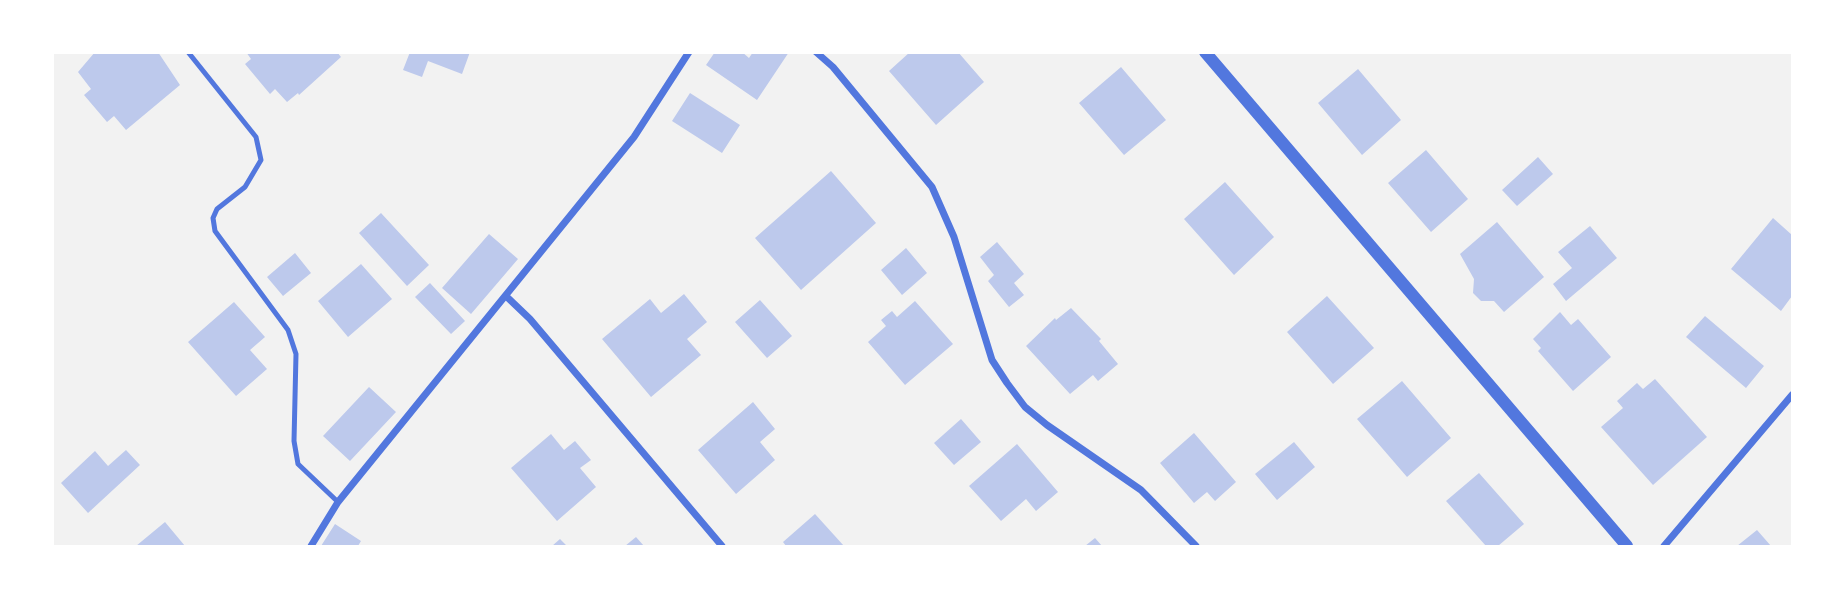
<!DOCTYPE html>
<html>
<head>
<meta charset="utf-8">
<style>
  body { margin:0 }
  #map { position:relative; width:1845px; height:599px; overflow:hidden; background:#f2f2f2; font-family:"Space Grotesk",sans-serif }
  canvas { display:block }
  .frame { position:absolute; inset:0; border:54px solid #fff; pointer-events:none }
</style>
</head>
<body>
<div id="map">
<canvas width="1845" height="599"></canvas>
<div class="frame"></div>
</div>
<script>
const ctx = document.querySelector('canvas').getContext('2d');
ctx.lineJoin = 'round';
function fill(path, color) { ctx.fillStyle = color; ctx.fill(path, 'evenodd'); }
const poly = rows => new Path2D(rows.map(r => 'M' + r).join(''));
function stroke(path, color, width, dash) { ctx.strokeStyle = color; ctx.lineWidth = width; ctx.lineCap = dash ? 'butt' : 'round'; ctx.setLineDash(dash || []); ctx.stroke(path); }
const building = poly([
  [95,52,158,52,180,85,126,130,114,116,107,122,84,95,91,89,78,72],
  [246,52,337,52,341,57,299,95,298,93,287,102,275,89,270,94,245,64,251,59],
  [410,52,470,52,462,74,428,61,422,77,403,70],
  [715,52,742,52,749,58,753,52,789,52,757,100,706,65],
  [910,52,958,52,984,82,936,125,889,71],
  [1121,67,1166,120,1124,155,1079,103],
  [1358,69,1401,120,1362,155,1318,103],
  [690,93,740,125,722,153,672,121],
  [1426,150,1468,199,1431,232,1388,183],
  [1538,157,1553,174,1517,206,1502,190],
  [831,171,876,223,801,290,755,238],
  [1225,182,1274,237,1234,275,1184,219],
  [381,213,429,265,407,286,359,233],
  [1773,218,1792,235,1792,296,1781,311,1731,269],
  [1497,222,1544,277,1504,312,1494,301,1481,301,1473,293,1474,279,1460,254],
  [1590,226,1617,258,1566,301,1553,284,1572,268,1558,252],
  [489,234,518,259,471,314,442,288],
  [997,242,1024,274,1014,283,1024,295,1009,307,988,281,994,275,980,257],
  [906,248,927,273,902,295,881,270],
  [295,253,311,273,283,296,267,277],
  [361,264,392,299,348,337,318,301],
  [430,283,465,321,451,334,415,297],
  [684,294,707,322,687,339,701,355,651,397,602,339,650,299,661,313],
  [1327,296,1374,348,1333,384,1287,332],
  [760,300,792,336,767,358,735,322],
  [915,301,953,344,905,385,868,342,886,326,881,320,892,311,897,317],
  [234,302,265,337,250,350,267,369,236,396,188,342],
  [1071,308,1101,339,1099,341,1118,364,1098,381,1093,375,1070,394,1026,346,1055,318,1056,320],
  [1560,312,1571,325,1578,319,1611,357,1573,391,1538,351,1541,348,1533,339],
  [1705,316,1764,366,1746,388,1686,337],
  [1655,379,1707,437,1653,485,1601,427,1623,408,1617,401,1637,383,1643,389],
  [1402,381,1451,438,1407,477,1357,419],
  [369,387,396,412,350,461,323,436],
  [753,402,775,429,760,442,775,460,736,494,698,450],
  [961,419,981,442,954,465,934,443],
  [1194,433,1236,482,1215,501,1207,492,1194,503,1160,463],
  [551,434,564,450,575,441,591,460,580,468,596,487,557,521,511,468],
  [1294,442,1315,467,1277,500,1255,474],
  [1017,444,1058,492,1036,511,1026,499,1001,521,969,486],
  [126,450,140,465,88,513,61,483,95,451,108,466],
  [1479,473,1524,524,1498,546,1486,546,1446,501],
  [815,514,844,546,786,546,783,542],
  [165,522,185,546,136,546],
  [335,524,361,541,358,546,321,546],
  [1757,530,1771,546,1737,546],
  [636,537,644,546,625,546],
  [1095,538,1102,546,1085,546],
  [560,539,567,546,552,546]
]);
const service = poly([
  [188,52,256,137,261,160,245,187,217,209,213,218,215,231,288,330,296,354,294,441,298,464,338,502]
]);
const minor = poly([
  [816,52,833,67,932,187,954,237,992,360,1007,383,1025,407,1047,425,1141,490,1196,546],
  [507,297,530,319,722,546],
  [311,546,338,502,634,137,689,52],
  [1664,546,1792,395]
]);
const tertiary = poly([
  [1205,52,1627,546]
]);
fill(building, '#bdc9ec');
stroke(service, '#5277de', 5);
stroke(minor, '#5277de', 7);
stroke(tertiary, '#5277de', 12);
</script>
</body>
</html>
